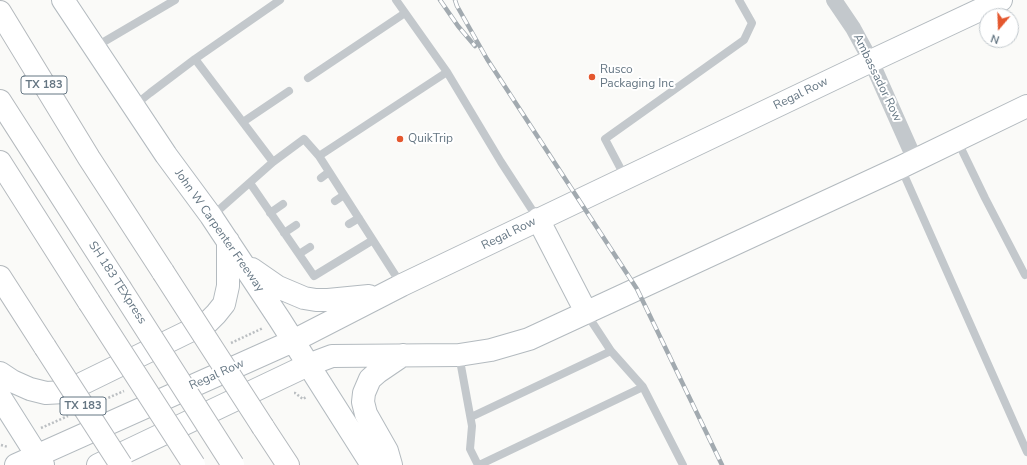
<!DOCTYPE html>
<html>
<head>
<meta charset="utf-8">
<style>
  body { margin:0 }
  #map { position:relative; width:1027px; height:465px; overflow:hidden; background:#fafaf8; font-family:"Nunito Sans",sans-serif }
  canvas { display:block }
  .north { position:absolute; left:979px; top:8px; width:40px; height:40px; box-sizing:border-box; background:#fff; border:1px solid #c1c8cd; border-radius:50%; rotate:199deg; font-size:11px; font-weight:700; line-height:16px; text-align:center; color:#657683 }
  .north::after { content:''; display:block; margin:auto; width:14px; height:18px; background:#e4572e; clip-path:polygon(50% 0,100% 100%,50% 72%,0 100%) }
</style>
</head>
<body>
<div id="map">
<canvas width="1027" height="465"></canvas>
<div class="north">N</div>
</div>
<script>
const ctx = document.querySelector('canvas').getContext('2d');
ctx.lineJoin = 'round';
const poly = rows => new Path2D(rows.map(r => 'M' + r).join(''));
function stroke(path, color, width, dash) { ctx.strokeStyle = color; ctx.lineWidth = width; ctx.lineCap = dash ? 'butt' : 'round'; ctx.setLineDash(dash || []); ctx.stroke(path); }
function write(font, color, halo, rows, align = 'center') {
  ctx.font = font + ' "Nunito Sans",sans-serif'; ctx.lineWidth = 4; ctx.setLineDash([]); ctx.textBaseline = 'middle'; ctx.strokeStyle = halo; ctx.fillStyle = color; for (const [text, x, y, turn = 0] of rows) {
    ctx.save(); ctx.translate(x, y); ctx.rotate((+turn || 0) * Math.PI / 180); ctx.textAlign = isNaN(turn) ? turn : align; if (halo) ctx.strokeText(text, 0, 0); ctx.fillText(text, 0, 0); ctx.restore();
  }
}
const path = poly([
  [231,343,263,328],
  [294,393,295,393,303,399,306,397],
  [101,401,124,391],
  [41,428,68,416],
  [1,445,8,447]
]);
const service = poly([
  [396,0,447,72,501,162,538,219],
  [95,47,175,0],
  [195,59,280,0],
  [308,78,405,13],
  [135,105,150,93,195,59,273,162],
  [243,122,289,91],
  [957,140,985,198,1025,275],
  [319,156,447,72],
  [901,168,1027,452],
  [625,177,605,139,744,40,752,23,739,0],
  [321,178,329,172],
  [250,183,314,276,373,240],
  [335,201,344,195],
  [270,213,283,204],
  [212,216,273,162,304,139,319,156,401,284],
  [349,224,359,218],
  [284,233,296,225],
  [299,254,310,247],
  [586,313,611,351,643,387,683,465],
  [459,355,472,426,470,449,478,465],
  [471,417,611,351],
  [479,465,643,387]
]);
const minor = poly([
  [834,0,853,28,871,61,915,160]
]);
const secondary = poly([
  [63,0,166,155,211,216,280,320,372,465],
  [538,219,586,312],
  [252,269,278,287,304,298,316,300,328,300,369,296],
  [0,373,12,381,30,389,46,393,65,392,208,322,216,314,224,304,228,286,228,241],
  [0,397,43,465],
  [16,465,293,341,402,285,871,61,1001,0],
  [98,465,308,365,332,356,459,355,491,350,529,339,901,167,1027,106],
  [391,465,387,451,366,414,363,402,364,393,370,379,378,372,403,355]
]);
const motorway = poly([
  [0,12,89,158,163,272],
  [0,101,120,288],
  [0,162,89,302],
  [0,277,45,347],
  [263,427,288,465]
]);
const rail = poly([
  [440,0,458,26,475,46],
  [455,0,457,6,487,59,637,289,722,465]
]);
const motorwayBridge = poly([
  [163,272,263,427],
  [120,288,233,465],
  [89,302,194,465],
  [45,347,121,465]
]);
const markers = [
  [592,77,4,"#e4572e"],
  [400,139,4,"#e4572e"]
];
const shields = [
  [44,85,46],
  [83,406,46]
];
const shieldNames = [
  ["TX 183",44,85],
  ["TX 183",83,406]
];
const poiNames = [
  ["Rusco",600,70],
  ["Packaging Inc",600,84],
  ["QuikTrip",408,139]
];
const streetNames = [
  ["Ambassador Row",877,78,64],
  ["Regal Row",801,94,-26],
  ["John W Carpenter Freeway",219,231,55],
  ["Regal Row",509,234,-26],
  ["SH 183 TEXpress",117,283,57],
  ["Regal Row",217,375,-24]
];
stroke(secondary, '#b3babf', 24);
stroke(motorway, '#b4b9bd', 24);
stroke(path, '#bbbfc2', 2.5, [2, 2]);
stroke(service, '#c3c8cc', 8);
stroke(minor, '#c3c8cc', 16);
stroke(secondary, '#fff', 22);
stroke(motorway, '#fff', 22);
stroke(rail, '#a2aab0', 4.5);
stroke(rail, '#fff', 3, [9]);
stroke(motorwayBridge, '#b4b9bd', 24, []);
stroke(motorwayBridge, '#fff', 22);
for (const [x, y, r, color] of markers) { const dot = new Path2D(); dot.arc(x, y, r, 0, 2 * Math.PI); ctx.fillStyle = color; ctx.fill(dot); stroke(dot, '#fff', 1.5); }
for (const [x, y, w] of shields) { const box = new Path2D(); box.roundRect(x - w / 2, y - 9, w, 18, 3); ctx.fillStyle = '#fff'; ctx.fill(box); stroke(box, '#657683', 1); }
write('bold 11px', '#657683', null, shieldNames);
write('12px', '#657683', '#fff', poiNames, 'left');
write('12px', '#657683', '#fff', streetNames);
</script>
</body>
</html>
